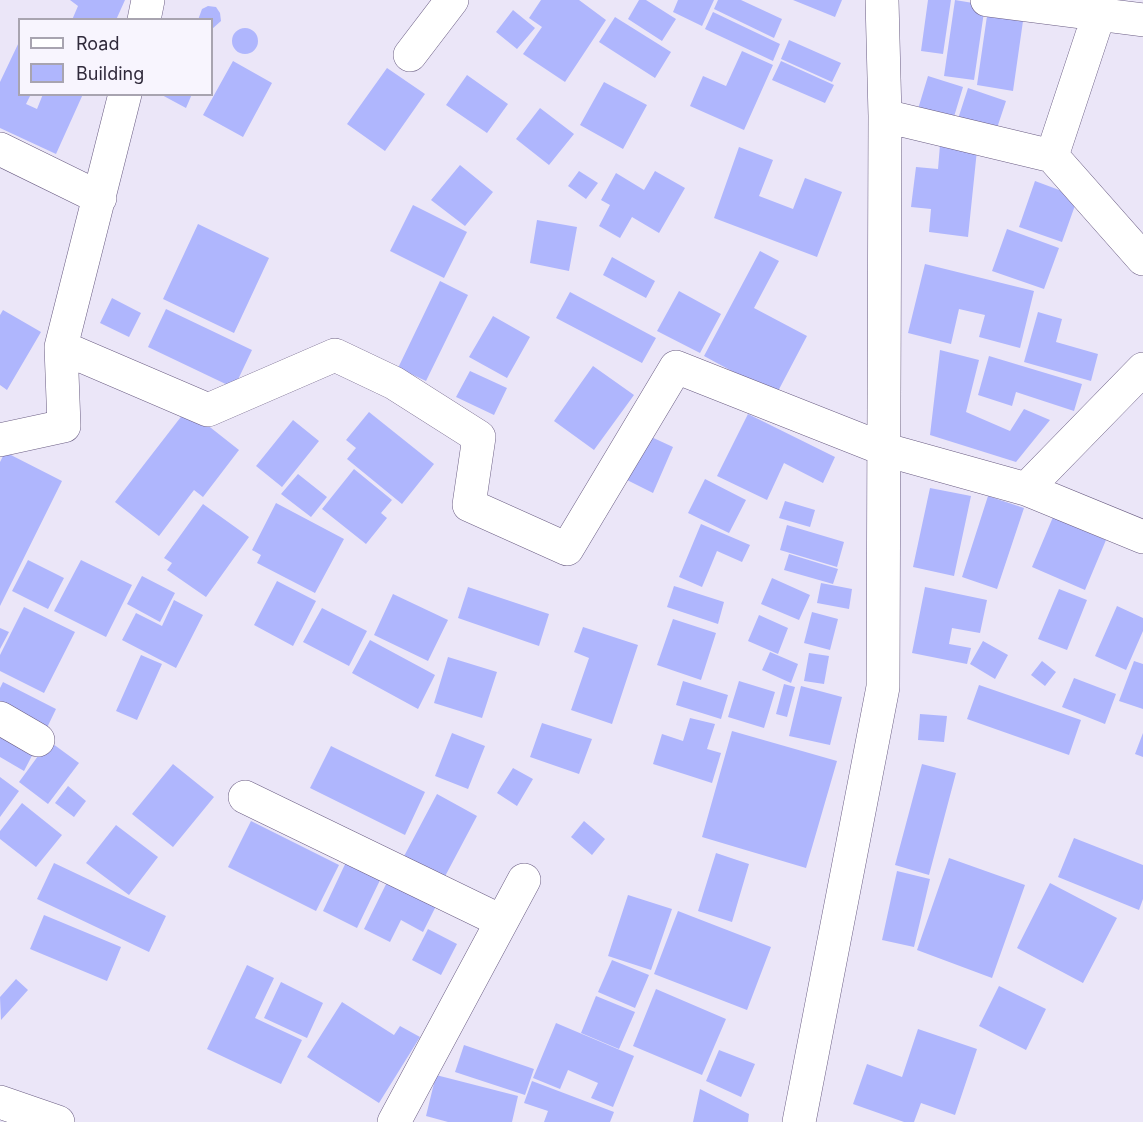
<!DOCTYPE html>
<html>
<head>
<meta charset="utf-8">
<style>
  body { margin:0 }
  #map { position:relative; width:1143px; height:1122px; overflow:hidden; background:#ebe6f8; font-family:Inter,sans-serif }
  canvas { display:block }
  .legend { position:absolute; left:18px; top:18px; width:195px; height:78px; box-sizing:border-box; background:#f8f5fe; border:2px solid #a8a4b0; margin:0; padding:8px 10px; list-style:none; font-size:18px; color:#302a3b }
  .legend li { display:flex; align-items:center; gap:12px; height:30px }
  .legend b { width:30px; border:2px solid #a8a4b0 }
</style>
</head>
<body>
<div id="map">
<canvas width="1143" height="1122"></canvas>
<ul class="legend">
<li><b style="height:8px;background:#fff"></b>Road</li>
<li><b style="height:16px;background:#afb6fd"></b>Building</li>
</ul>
</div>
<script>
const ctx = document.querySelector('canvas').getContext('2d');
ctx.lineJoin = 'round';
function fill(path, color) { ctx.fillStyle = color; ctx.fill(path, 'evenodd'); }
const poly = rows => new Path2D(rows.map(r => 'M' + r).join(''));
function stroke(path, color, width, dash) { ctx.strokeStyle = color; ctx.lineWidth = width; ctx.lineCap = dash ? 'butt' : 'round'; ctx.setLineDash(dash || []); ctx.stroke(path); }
const building = poly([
  [70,0,125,0,116,20,72,20,78,6],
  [541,0,579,0,606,20,565,82,523,54,542,27,529,18],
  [639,0,646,0,676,19,662,41,628,19],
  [678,0,714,0,702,26,673,12],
  [718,0,741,0,782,19,774,38,714,9],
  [793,0,842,0,835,17],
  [928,0,951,0,943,54,921,51],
  [955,0,985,5,974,80,944,76],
  [208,6,216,7,220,13,221,21,212,29,212,20,198,20,202,9],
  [988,9,1024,14,1013,91,977,85],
  [513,10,535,28,517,49,496,32],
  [713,12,780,44,773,61,705,29],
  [615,17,671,52,655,78,599,42],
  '232 41a13 13 0 1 1 26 0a13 13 0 1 1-26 0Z',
  [20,40,20,94,31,94,26,104,37,109,43,94,83,94,56,154,0,128,0,82],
  [789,40,841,63,832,82,781,59],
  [742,51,773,65,744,130,690,106,703,76,726,86],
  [233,61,272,83,243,137,203,115],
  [781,61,834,85,825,103,772,80],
  [387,68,425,94,385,151,347,124],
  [467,75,508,104,487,133,446,105],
  [928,76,963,87,953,120,918,109],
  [604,82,647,105,623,149,580,125],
  [968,88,1006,101,995,134,957,122],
  [160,94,192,94,186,108],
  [540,108,574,134,549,165,516,139],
  [940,145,977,150,968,237,929,232,931,209,911,207,916,167,938,169],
  [739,147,773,160,759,196,793,209,805,178,842,192,817,257,714,218],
  [460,165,493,192,465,226,431,200],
  [579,171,598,183,586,199,568,186],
  [655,171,685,188,659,233,632,217,620,238,599,226,610,205,601,200,616,173,644,190],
  [1035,181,1078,197,1062,242,1019,227],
  [413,205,467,232,444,278,390,251],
  [537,220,577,227,569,271,530,263],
  [198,224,269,258,234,333,163,299],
  [1007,229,1059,248,1044,289,992,271],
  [760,251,779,261,754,308,807,336,776,395,704,356],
  [612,257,655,281,646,298,603,275],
  [925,264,1034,291,1020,348,979,337,985,315,959,309,951,344,908,333],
  [440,281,468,295,426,381,398,368],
  [679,291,721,314,700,353,657,331],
  [570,292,656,338,642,363,556,318],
  [112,298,141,313,129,337,100,323],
  [166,309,252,350,234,388,148,347],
  [3,310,41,332,7,390,0,385,0,315],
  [1038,312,1062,319,1056,342,1098,354,1091,381,1024,362],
  [493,316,530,337,507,378,469,357],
  [940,350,979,360,966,412,1010,431,1024,409,1050,420,1016,462,930,435],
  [989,356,1082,384,1074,411,1016,392,1012,406,978,395],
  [593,366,634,395,594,450,554,421],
  [470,371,507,388,494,415,456,397],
  [187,409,239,450,203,497,194,490,159,536,115,502],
  [369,412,434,464,402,504,347,459,356,448,346,440],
  [748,414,835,457,823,483,784,463,767,500,717,476],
  [293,420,319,441,282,487,256,466],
  [647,435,673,447,653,493,627,480],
  [5,452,62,481,0,606,0,462],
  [354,469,392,500,381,513,387,518,366,544,322,509],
  [298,474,327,497,311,517,281,494],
  [705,479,746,500,729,533,688,513],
  [930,488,971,496,954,576,913,567],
  [988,496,1024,508,997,589,962,577],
  [785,501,815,510,810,527,779,518],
  [276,503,344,539,315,593,257,563,261,555,252,550],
  [203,504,249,537,206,597,167,570,172,563,164,558],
  [1053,517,1106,540,1085,590,1032,567],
  [701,524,750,545,742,562,717,551,702,587,679,577],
  [787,525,844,542,837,567,780,550],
  [789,554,838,569,833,584,784,570],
  [28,560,64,578,48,609,12,591],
  [81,560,132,585,106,637,54,611],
  [142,576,175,593,160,622,127,604],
  [772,578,810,595,799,620,761,604],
  [277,581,316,601,293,646,254,625],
  [821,583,852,589,849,609,817,603],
  [674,586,724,602,718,624,667,607],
  [468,587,549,614,539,646,458,618],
  [925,587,987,600,980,633,952,628,949,644,971,648,967,664,912,653],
  [1059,589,1087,600,1067,650,1038,639],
  [393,594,448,620,428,661,374,635],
  [174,600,203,615,176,668,122,640,136,613,162,626],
  [1117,606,1143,618,1143,631,1126,670,1095,656],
  [24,607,75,632,44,693,0,671,0,655],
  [322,608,367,631,349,666,303,642],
  [812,612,838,619,830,650,804,643],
  [759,615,788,628,778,654,748,641],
  [673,619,716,633,701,680,657,665],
  [583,627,638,645,612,724,571,710,589,658,574,652],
  [0,628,9,632,0,649],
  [370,640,435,675,418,709,352,673],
  [983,641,1008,655,995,679,970,664],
  [770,652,798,664,791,683,762,670],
  [809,653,829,656,824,684,804,681],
  [141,655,162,664,137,720,116,711],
  [448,657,497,672,482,718,434,703],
  [1042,661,1056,672,1045,686,1031,675],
  [1134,661,1143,664,1143,709,1119,701],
  [1074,678,1116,694,1105,724,1062,707],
  [683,681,728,695,721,719,676,705],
  [739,681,775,692,764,728,728,717],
  [3,682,56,709,43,736,0,715,0,688],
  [784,684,795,687,787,717,776,714],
  [979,685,1081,720,1069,755,967,719],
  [801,686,842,697,830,745,789,736],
  [920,714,947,716,944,742,918,740],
  [690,718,715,724,707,749,721,753,712,783,653,764,662,734,683,741],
  [542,723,592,739,579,774,530,757],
  [0,725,37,746,24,771,0,757],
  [732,731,837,761,806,868,702,837],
  [452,733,485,746,468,789,435,776],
  [1143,733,1143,757,1135,754],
  [49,741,79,763,48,804,19,782],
  [331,746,425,792,405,835,310,788],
  [173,764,214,797,173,847,132,814],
  [922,764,956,773,929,875,895,865],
  [513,768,533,779,517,806,497,793],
  [0,777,19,791,0,817],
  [68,786,86,801,74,817,55,803],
  [437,794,477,816,442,882,402,860],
  [22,803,62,835,36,867,0,839,0,831],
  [251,821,339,865,316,911,228,867],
  [584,821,605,839,592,855,571,837],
  [116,825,158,857,129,895,86,863],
  [1074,838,1143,865,1143,899,1139,910,1058,877],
  [716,853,749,864,732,922,698,911],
  [949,858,1025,885,992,978,917,950],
  [347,860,382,876,357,928,323,911],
  [54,863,166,916,149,952,37,899],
  [897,871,930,879,914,947,882,940],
  [391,874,440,898,423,932,401,920,390,942,364,929],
  [1050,883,1117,918,1083,983,1017,948],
  [628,895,672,909,651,970,608,956],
  [678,911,771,947,747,1010,654,974],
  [44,915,121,947,107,981,30,949],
  [428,929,457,944,441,975,412,960],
  [612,960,649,975,635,1008,598,992],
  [247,965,274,978,255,1018,302,1040,281,1084,207,1049],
  [16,979,28,990,1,1020,0,997],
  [281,982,323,1003,307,1038,264,1018],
  [999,986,1046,1009,1026,1050,979,1026],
  [656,989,726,1019,702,1075,633,1046],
  [596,996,635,1012,619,1049,581,1033],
  [342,1002,394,1035,400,1026,420,1037,379,1103,307,1057],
  [556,1023,634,1056,613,1107,591,1098,598,1083,568,1070,560,1089,533,1078],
  [918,1029,977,1049,955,1115,921,1103,914,1122,904,1122,853,1104,867,1064,902,1077],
  [464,1045,534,1069,525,1095,455,1072],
  [719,1050,755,1064,741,1097,706,1081],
  [436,1075,518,1096,512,1122,448,1122,426,1116],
  [532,1081,614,1112,610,1122,544,1122,548,1111,524,1103],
  [700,1089,749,1114,748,1122,693,1122]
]);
const street = poly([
  [987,0,1143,20],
  [1099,14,1052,156,1143,259],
  [144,20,148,0],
  [410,55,452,0],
  [885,116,1052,156],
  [0,149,100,198],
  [61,347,208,410,335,355,394,383,479,437,469,505,567,549,676,367,886,450,1026,489,1143,537],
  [0,440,64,426,61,347,125,94],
  [1026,489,1143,369],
  [0,718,38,740],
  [245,797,501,921],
  [0,1102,58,1122],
  [394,1122,524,880],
  [799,1122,883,687,885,116,882,0]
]);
fill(building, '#afb6fd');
stroke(street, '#6a5d83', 34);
stroke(street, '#fff', 33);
</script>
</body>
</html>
